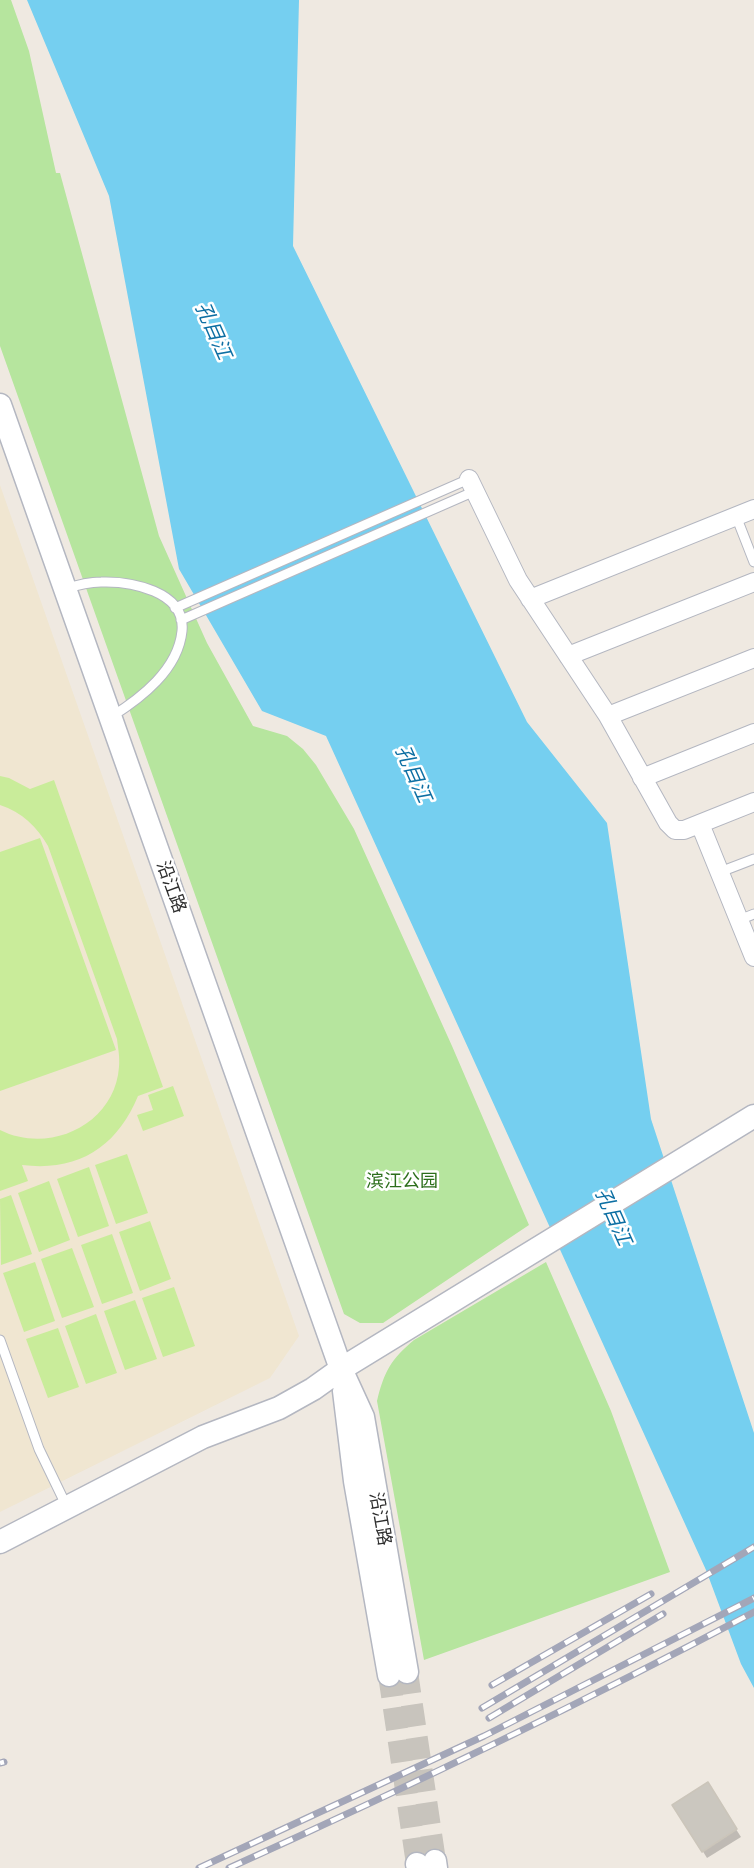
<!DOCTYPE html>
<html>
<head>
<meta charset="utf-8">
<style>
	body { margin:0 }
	canvas { display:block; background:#efe9e1 }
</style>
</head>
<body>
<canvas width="754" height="1868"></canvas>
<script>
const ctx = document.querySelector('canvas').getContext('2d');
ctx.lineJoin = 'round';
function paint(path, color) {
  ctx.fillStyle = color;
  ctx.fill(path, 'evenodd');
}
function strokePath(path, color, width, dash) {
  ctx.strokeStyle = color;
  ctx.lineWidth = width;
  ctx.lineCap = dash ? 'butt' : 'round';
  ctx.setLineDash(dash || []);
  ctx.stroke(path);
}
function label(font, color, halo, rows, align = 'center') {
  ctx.font = font + ' Inter,"Noto Sans SC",sans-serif';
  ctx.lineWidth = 5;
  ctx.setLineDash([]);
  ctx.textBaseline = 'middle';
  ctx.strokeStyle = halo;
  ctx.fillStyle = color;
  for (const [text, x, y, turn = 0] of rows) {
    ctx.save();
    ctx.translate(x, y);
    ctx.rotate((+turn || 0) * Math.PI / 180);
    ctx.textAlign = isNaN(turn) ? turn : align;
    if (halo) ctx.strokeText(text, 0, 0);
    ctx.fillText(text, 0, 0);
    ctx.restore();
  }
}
paint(new Path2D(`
	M0,485l299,851 -29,42 -270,134z`), '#f0e6d1');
paint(new Path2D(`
	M0,0h11l18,51 27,122h4l99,363 48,107 46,83 34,10 16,13 13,16 38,64 98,217 77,179 -146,98h-23l-16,-9 -344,-968z
	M546,1262l65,149 59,161 -246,88 -47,-259c7,-29 14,-42 37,-61z`), '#b6e59e');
paint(new Path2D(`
	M0,776l9,2 21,11 24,-9 109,307 -25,9c-21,51 -60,76 -116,69l6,16 -28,10v-61c50,25 115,-6 119,-63 1,-10 -1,-19 -2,-28l-69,-193c-11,-19 -26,-34 -48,-41z
	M40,838l76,212 -116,41v-239z
	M173,1086l11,30 -41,15 -6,-16 16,-5 -5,-15z
	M127,1154l21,59 -32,11 -21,-59z
	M89,1167l20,59 -31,11 -21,-58z
	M49,1181l21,59 -31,12 -21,-59z
	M11,1195l21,59 -31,11 -1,-66z
	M150,1221l21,58 -31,12 -21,-59z
	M112,1234l21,59 -31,11 -21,-59z
	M72,1248l22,59 -32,11 -21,-59z
	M35,1262l20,59 -31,11 -21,-59z
	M174,1287l21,59 -32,11 -21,-59z
	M135,1300l22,59 -32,11 -21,-59z
	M96,1314l21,59 -31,11 -21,-58z
	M58,1328l21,59 -31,11 -22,-59z`), '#c9ec9a');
paint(new Path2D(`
	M27,0h272l-6,246 234,476 80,101 44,296 103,314v255l-13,-24 -35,-94 -380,-834 -64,-25 -83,-142 -70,-373z`), '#75cff0');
paint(new Path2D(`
	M707,1784l34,53 -34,21 -33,-53z`), '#0003');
const building = new Path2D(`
	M708,1782l29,47 -35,23 -30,-47z`);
paint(building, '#cbc7bf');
strokePath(building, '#cbc5ba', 1.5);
strokePath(new Path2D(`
	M407,1672l28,189
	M389,1675l28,189`), '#c8c4bd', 22, [22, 11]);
const service = new Path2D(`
	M736,516l18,46
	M65,589c12,-4 23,-7 36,-7 29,-1 85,9 81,49 -4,39 -41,67 -71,86
	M175,608l294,-129
	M181,620l294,-129
	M720,872l34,-13
	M739,920l15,-6
	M0,1340l39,109 28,58`);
const minor = new Path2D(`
	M469,479l49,101 90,136 60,107 7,7h9l70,-28
	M530,599l224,-90
	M568,656l186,-74
	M608,716l146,-58
	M642,778l112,-45
	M700,824l54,133`);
const tertiary = new Path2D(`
	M0,405l341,964 22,48 44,255
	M344,1391l11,90 34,194
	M0,1542l203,-105 76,-29 34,-19 28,-20 413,-253
	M435,1861l1,7
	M417,1864l1,4`);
strokePath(service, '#b4b7c1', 11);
strokePath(minor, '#b4b7c1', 20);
strokePath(tertiary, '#b4b7c1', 25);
strokePath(service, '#fff', 9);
strokePath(minor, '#fff', 18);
strokePath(tertiary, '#fff', 22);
const rail = new Path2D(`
	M492,1685l159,-91
	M482,1708l272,-161
	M489,1718l174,-104
	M0,1763l4,-1
	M199,1868l285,-132 270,-138
	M229,1868c177,-80 353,-165 525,-256`);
strokePath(rail, '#a3a6b8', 7);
strokePath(rail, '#fff', 4.5, [14]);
label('18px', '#2e2e2e', '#fff', [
	["沿江路",171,887,70],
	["沿江路",380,1519,80]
]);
label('18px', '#2c6e1b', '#fff', [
	["滨江公园",402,1182]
]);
label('italic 20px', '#0d6fa3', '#fff', [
	["孔目江",213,331,66],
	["孔目江",413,774,66],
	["孔目江",613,1217,66]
]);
</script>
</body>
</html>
